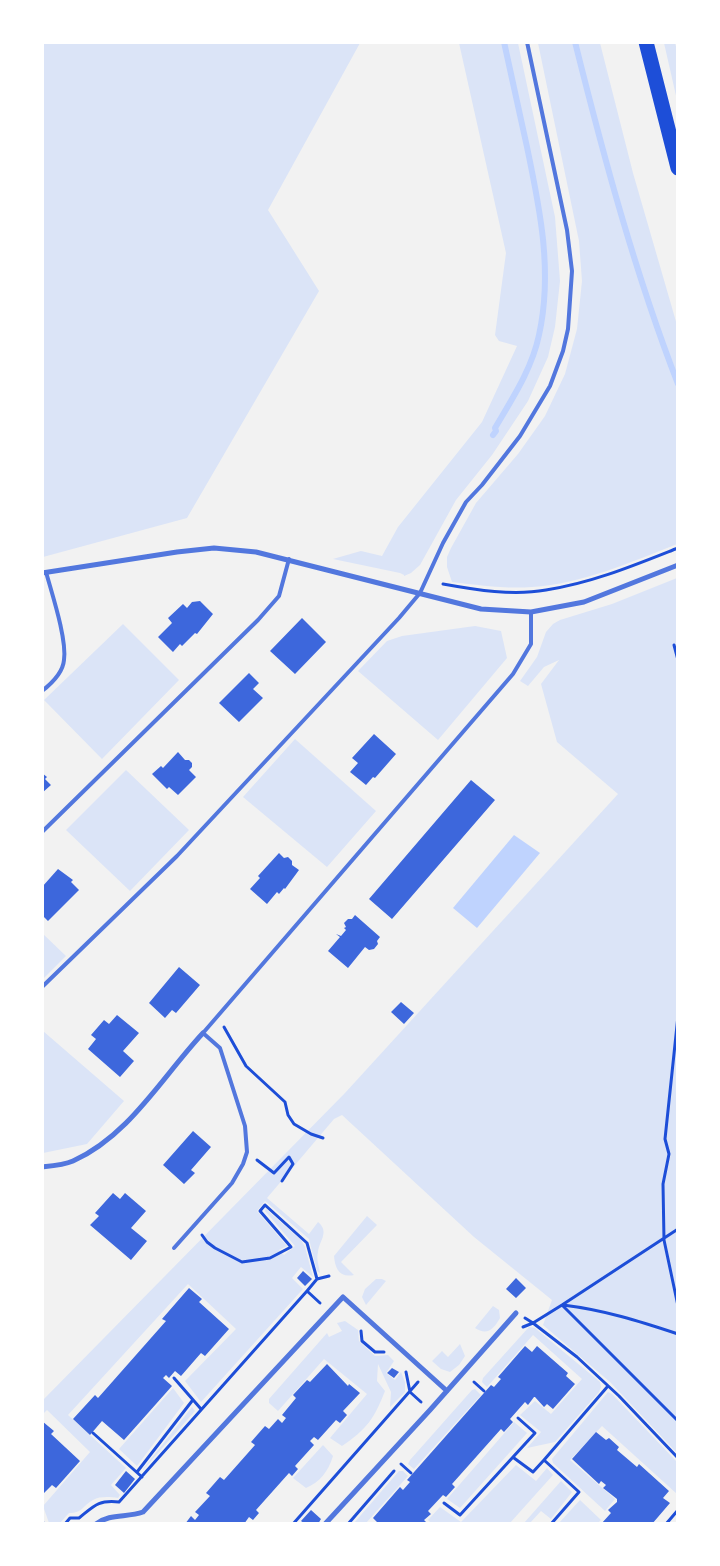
<!DOCTYPE html>
<html>
<head>
<meta charset="utf-8">
<style>
	body { margin:0 }
	#map { position:relative; width:720px; height:1566px; overflow:hidden; background:#f2f2f2; font-family:"Source Sans 3",sans-serif }
	canvas { display:block }
	.frame { position:absolute; inset:0; border:44px solid #fff; pointer-events:none }
</style>
</head>
<body>
<div id="map">
<canvas width="720" height="1566"></canvas>
<div class="frame"></div>
</div>
<script>
const ctx = document.querySelector('canvas').getContext('2d');
ctx.lineJoin = 'round';
function paint(path, color) {
  ctx.fillStyle = color;
  ctx.fill(path, 'evenodd');
}
function strokePath(path, color, width, dash) {
  ctx.strokeStyle = color;
  ctx.lineWidth = width;
  ctx.lineCap = dash ? 'butt' : 'round';
  ctx.setLineDash(dash || []);
  ctx.stroke(path);
}
paint(new Path2D(`
	M43,42l317,1 -92,167 51,81 -132,227 -144,39z
	M459,43h59l37,174 5,64 -5,46 -7,30 -20,44 -36,54 -36,45 -36,65 -9,8 -7,3v-1l-4,-2 -67,-14 28,-8 21,5 16,-29 84,-105 35,-76 -18,-5 -4,-6 11,-82z
	M538,43h62l33,130 44,152v219c-46,18 -95,40 -145,43 -27,2 -54,-2 -80,-5l-5,-15v-10l4,-9 25,-45 42,-49 27,-38 20,-42 12,-45 5,-48 -3,-40z
	M664,43h11l3,10 -1,47z
	M677,578v875l-67,-71 -67,-57 9,-25 -78,-63 -132,-122 -8,4 -67,79 42,36 9,-12c12,10 1,19 0,30 -2,7 1,14 2,21l-3,-2 -8,-32 -44,-38 -8,10 30,35 -8,4 5,5 11,-9 -30,-35 1,-2 35,31 4,7 8,30 -12,-10 -9,11 11,11 -102,113 -16,-21 51,-52 -48,-45 -120,131 58,53 -15,17 9,10 -2,3c-8,-1 -18,-2 -25,2 -11,6 -10,13 -24,13l-9,10h-11l-6,-17 47,-54 -43,-42 -4,4v-14l302,-307 273,-299 -61,-52 -16,-58 18,-24 -15,7 -16,19 -8,-5 17,-24 9,-25 7,-8 7,-4 52,-16z
	M123,624l56,56 -77,79 -58,-59z
	M475,626l26,5 6,27 -69,82 -80,-69 29,-30 15,-5z
	M295,739l81,72 -49,56 -84,-70z
	M126,770l63,60 -59,61 -64,-61z
	M42,933l24,23 -23,23h-1z
	M43,1031l81,70 -37,43 -44,9z
	M367,1216l10,9 -36,37 13,13c-15,3 -19,-7 -20,-19z
	M376,1279h6l4,2 -20,24 -4,-8 3,-8z
	M493,1306l6,4 1,8c-6,11 -13,18 -25,10z
	M345,1321l13,9 1,11 16,15 13,-1 6,6 -8,12 9,7 6,-8 4,10v10l-15,15 1,-15 -13,-28 -1,17 8,10c-11,28 -18,38 -43,55l-12,-8 37,-44 -43,-35 -46,52 -9,-8v-4l58,-66 2,4 13,-6 -5,-8z
	M529,1327l6,1 65,54 1,5 -2,5 -44,50 -28,6 14,-16 -21,-17 15,-14 16,13 31,-35 -49,-44 -46,52 -5,-5 1,-4z
	M460,1344l5,12 -6,9 -9,7 -9,-3 -9,-8 10,-10 6,6z
	M173,1388l11,15 -47,63 -18,-17z
	M475,1389l6,6 -67,74 -6,-5 2,-4 62,-70z
	M608,1392l4,2 65,68v32l-75,-68 -32,34 45,39 -10,12 -52,-48 -1,-4z
	M192,1407l3,4 -52,59v-1z
	M514,1422l13,11 -67,75 -13,-9z
	M323,1445l10,11c-5,16 -13,26 -27,32l-13,-10z
	M516,1465l20,16 11,-13 6,7 -43,48 -78,1 -4,-4 12,-13 21,15z
	M399,1471h4l5,5 -42,47h-12z
	M561,1481l11,11 -21,27 -10,-8 -11,12h-6z
	M580,1500l21,20 -3,3h-39z`), '#dbe4f7');
paint(new Path2D(`
	M514,835l26,18 -63,75 -24,-20z`), '#bfd3fe');
strokePath(new Path2D(`
	M575,42c29,116 60,231 103,342
	M493,435l3,-4 -1,-3c17,-29 37,-59 44,-93 14,-63 1,-126 -12,-188 -8,-35 -15,-70 -23,-105`), '#bfd3fe', 6);
paint(new Path2D(`
	M200,601l13,13 -16,20 -2,-1 -13,13 -2,-2 -7,8 -15,-15 14,-14 -4,-5 15,-14 4,4 5,-6z
	M302,618l24,24 -31,32 -25,-23z
	M249,673l10,10 -6,6 10,9 -24,24 -20,-19z
	M374,734l22,20 -21,24 -2,-1 -7,8 -16,-13 8,-9 -6,-5z
	M178,752l7,8h4l3,3v4l-3,3 7,7 -18,18 -9,-8 -2,2 -15,-15 9,-8 2,2z
	M42,773l5,4 -2,2 6,6 -9,8z
	M471,780l24,20 -103,119 -23,-20z
	M279,853l5,5 4,-1 4,4v4l7,5 -14,19 -1,-1 -5,6 -2,-2 -10,12 -17,-15 10,-11 -2,-2z
	M58,869l15,11 -2,2 8,8 -31,31 -6,-6v-28z
	M355,915l25,22 -3,4 1,3 -4,5 -5,1 -4,-3 -17,21 -20,-17 12,-14 -4,-3 5,2 5,-6 -2,-2 2,-1 -2,-4 4,-4h4z
	M179,967l21,18 -24,28 -4,-3 -7,8 -16,-15z
	M401,1002l13,11 -10,11 -13,-12z
	M117,1015l22,18 -16,18 11,10 -14,16 -32,-28 8,-10 -5,-4 13,-15 5,4z
	M193,1131l18,16 -20,23 4,3 -11,11 -21,-19z
	M113,1193l7,6 5,-6 21,18 -15,17 16,13 -16,19 -41,-35 9,-9 -4,-3z
	M303,1271l9,8 -7,7 -8,-8z
	M516,1278l10,10 -10,10 -10,-9z
	M189,1288l13,11 -3,3 30,27 -24,27 -4,-3 -20,23 -6,-5 -6,7 -3,-3 -3,3 9,8 -48,54 -22,-19 -12,14 -17,-16 22,-24 3,3 68,-77 -4,-2z
	M525,1346l7,6 5,-6 31,27 -2,3 9,8 -22,25 -6,-5 -3,3 -9,-10h-1l-6,8 -3,-3 -15,17 3,3 -9,10 -3,-3 -49,55 3,3 -9,10 -3,-2 -15,16 3,3 -7,6 4,4h-49l-6,-6 27,-31 3,3 7,-8 -3,-2 84,-95 3,2 7,-8 -3,-2z
	M327,1364l21,22 1,-2 11,9 -17,18 4,4 -7,8 -4,-3 -18,20 -4,-3 -4,4 4,4 -19,21 3,3 -6,7 -3,-3 -33,37 3,3 -6,7 -4,-3 -5,7h-59l6,-8 4,4 4,-5 -4,-3 15,-16 -4,-3 14,-16 4,3 31,-35 -4,-3 14,-16 4,3 9,-10 4,4 4,-5 -4,-3 14,-17 -3,-3 14,-15 3,2z
	M392,1368l7,4 -5,6 -7,-5z
	M42,1421l12,10 -3,3 29,27 -24,27 -4,-3 -10,10z
	M596,1432l10,8 3,-2 10,9 -2,3 20,17 2,-3 30,27 -6,7 7,5 -18,21h-51l10,-11 -3,-3 9,-8v-3l-14,-11 3,-3 -5,-4 -2,3 -27,-25z
	M126,1471l9,8 -11,14 -9,-8z
	M311,1510l10,9 -3,5h-13l-4,-3z`), '#3d67dc');
strokePath(new Path2D(`
	M443,584c33,6 70,12 103,6 46,-7 89,-25 132,-42
	M674,645l4,15
	M678,1016l-13,123 4,15 -6,30 1,56 14,66
	M224,1027l22,39 39,36 3,13 6,9 17,10 12,4
	M257,1160l17,13 15,-16 4,7 -11,17
	M202,1235l5,7 8,6 27,14 28,-4 21,-11 -31,-36 5,-6 42,38 10,36 -10,12 13,12
	M317,1279l12,-3
	M562,1305l116,116
	M563,1305c41,5 76,16 115,29
	M525,1318l8,5 44,34 42,39 59,62
	M523,1327l10,-4 29,-18 116,-76
	M361,1331l1,10 13,11h9
	M406,1372l4,20 11,10
	M174,1378l27,31
	M474,1382l10,9
	M93,1433l49,44
	M514,1458l19,14 11,-12
	M401,1464l10,9
	M137,1472l55,-71
	M444,1503l16,12 75,-82 -17,-15
	M42,1521l2,3
	M65,1524l5,-6h9c16,-13 19,-18 40,-16l188,-211
	M293,1524l125,-142
	M348,1524l46,-53
	M551,1524l28,-32 -35,-32 64,-74
	M666,1524l12,-14`), '#1d4ed8', 3);
strokePath(new Path2D(`
	M42,691c9,-7 21,-19 22,-31 3,-21 -12,-66 -18,-88
	M42,832l216,-212 21,-24 10,-37
	M42,987l135,-131 222,-238 21,-25 23,-50 23,-41 16,-17 38,-49 30,-50 13,-35 5,-22 4,-58 -5,-41 -40,-188
	M174,1248l58,-65 11,-19 4,-12 -2,-26 -25,-78 -17,-15 310,-359 18,-30v-32`), '#5277de', 4);
strokePath(new Path2D(`
	M42,573l135,-21 37,-4 42,4 225,57 50,3 53,-10 94,-37
	M42,1167c10,-1 22,-2 31,-6 56,-25 89,-84 130,-128
	M96,1524c14,-11 31,-6 47,-12l200,-215 104,94
	M325,1524l105,-114 86,-97`), '#5277de', 5);
strokePath(new Path2D(`
	M646,42l32,126`), '#1d4ed8', 15);
</script>
</body>
</html>
